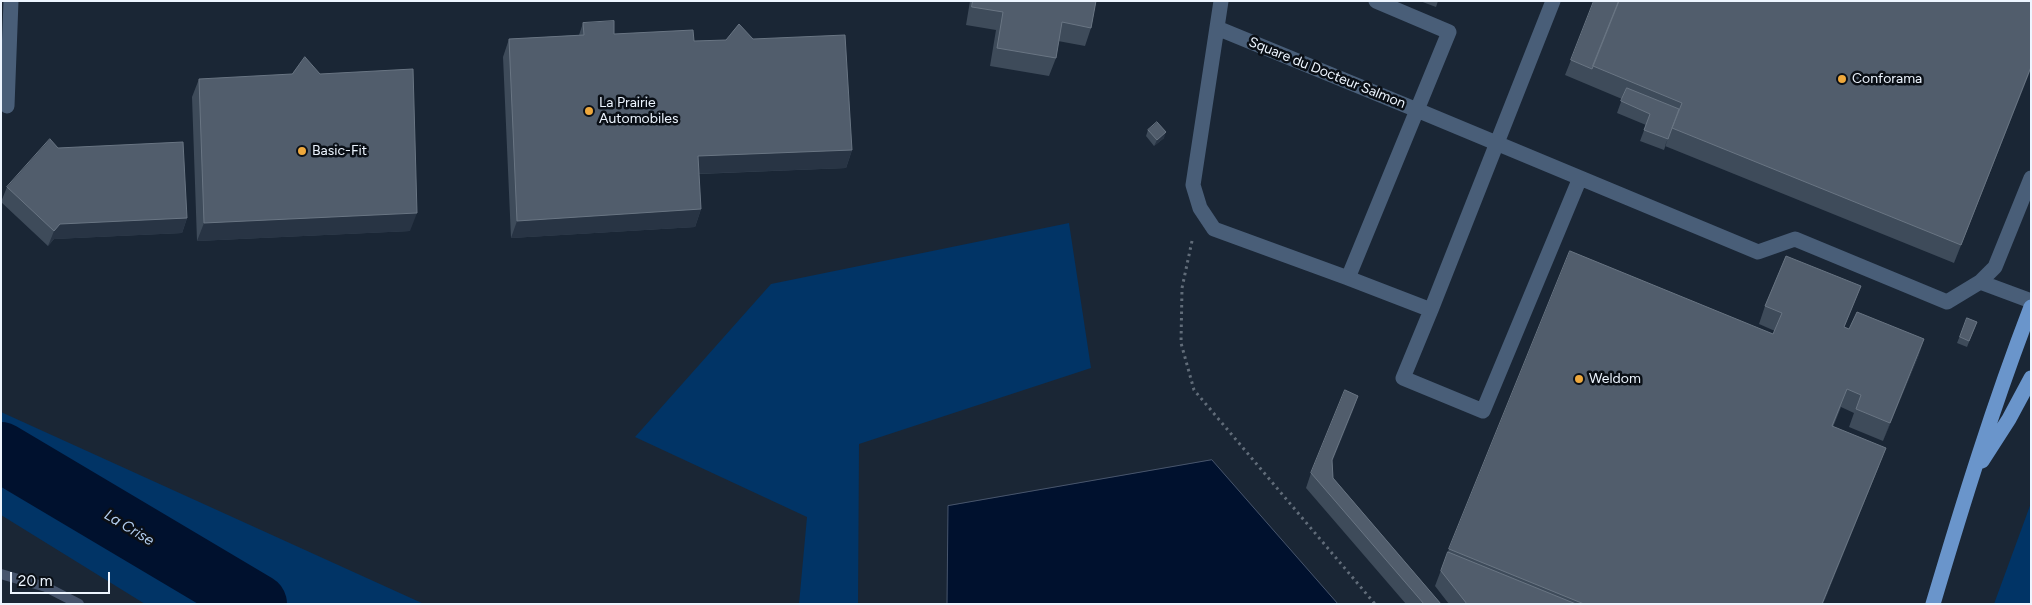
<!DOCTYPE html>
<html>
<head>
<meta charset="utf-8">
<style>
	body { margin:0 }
	#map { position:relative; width:2032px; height:605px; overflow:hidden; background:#1a2635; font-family:Figtree,sans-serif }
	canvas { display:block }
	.frame { position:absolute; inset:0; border:2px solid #edf5ff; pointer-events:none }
	.scale { position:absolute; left:10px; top:572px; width:100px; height:22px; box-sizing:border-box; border:2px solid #edf5ff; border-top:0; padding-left:6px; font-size:15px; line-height:18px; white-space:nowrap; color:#edf5ff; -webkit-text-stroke:4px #0a0f16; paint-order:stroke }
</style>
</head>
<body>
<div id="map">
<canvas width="2032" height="605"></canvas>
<div class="frame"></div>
<div class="scale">20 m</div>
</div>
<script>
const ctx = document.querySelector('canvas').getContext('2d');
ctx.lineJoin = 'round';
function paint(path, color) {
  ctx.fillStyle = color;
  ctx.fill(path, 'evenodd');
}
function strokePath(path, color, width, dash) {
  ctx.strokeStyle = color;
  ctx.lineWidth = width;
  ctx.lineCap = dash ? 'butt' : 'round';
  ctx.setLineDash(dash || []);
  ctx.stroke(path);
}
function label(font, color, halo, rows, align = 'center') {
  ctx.font = font + ' Figtree,sans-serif';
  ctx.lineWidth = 5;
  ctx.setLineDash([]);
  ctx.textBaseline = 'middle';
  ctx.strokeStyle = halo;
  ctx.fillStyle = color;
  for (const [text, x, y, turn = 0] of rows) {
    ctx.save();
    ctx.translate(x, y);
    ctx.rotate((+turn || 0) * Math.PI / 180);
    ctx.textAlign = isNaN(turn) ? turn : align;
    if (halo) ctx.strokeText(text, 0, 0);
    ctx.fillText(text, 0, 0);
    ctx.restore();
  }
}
paint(new Path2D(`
	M1069,223l22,145 -232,76 -1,160h-59l8,-87 -172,-80 136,-153z
	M1,412l423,192h-279l-144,-89z
	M2031,503v101h-37z`), '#013466');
const water = new Path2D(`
	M1212,460l126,144h-391l1,-98z`);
paint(water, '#00112e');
strokePath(water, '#47556d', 1);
strokePath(new Path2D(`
	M1,574l45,13 33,17`), '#47556d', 10);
strokePath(new Path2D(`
	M1,452l256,152`), '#00112e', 60);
strokePath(new Path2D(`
	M1192,241l-10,47 -1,55 13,47 181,214`), '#616c79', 3, [2.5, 4]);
strokePath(new Path2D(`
	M1376,1l73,31 -32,78 341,142 37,-13 152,63 33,-20 15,-15 36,-89
	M1217,28l200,82 -69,168 -134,-49 -14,-21 -7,-23 28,-184
	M7,106l4,-105
	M1348,278l83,32 122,-309
	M1980,282l51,19
	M1431,310l-28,68 80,33 97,-233`), '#495e78', 15);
strokePath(new Path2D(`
	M1982,461l27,-42 22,-41
	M1933,604c30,-101 60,-198 98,-297`), '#6a95cb', 15);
paint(new Path2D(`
	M970,1h126l-5,27 -6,18 -27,-5 -2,17 -7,18 -59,-10 6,-36 -30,-5z
	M1420,1h18l-2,6z
	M2031,1v68l-77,194 -289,-117 3,-8 -4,12 -24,-9 6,-16 -29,-12 5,-14 -57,-24 6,-15z
	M583,23l31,11 80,7 158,109 -6,18 -147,6 2,35 -6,18 -184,11 -8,-181 6,-18 70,-4z
	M199,79l211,152 -213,10 -5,-144z
	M1148,130l16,8 -10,8 -8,-10z
	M58,148l129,70 -5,15 -128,6 -6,7 -47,-44 6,-15z
	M1861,286l-17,41 5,2 75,10 -6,18 -35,84 -34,-14 5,-14 -13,-6 -8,20 46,39 -56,138h-374l-14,-18 14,-37 324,-215 2,-3 -16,-7 6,-18z
	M1967,318l10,4 -10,25 -10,-4z
	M1358,396l-26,65 1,17 108,126h-35l-100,-116 5,-15z`), '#3e4b5a');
paint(new Path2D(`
	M2031,67v2l-77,194 7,-18z
	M1166,132l-2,6 -10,8 3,-6z
	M852,150l-6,18 -155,6 7,-18z
	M701,209l-6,18 -184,11 6,-17z
	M417,213l-7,18 -213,10 7,-18z
	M187,218l-5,15 -128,6 -6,7 6,-15 6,-7z
	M1861,286l-7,18 -17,41 7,-18z
	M1924,339l-6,18 -35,84 7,-18z
	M1358,396l-5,15 -26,64 5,-15z
	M1886,448l-7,18 -56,138h-1z`), '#283444');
const building = new Path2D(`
	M973,1h123l-5,27 -29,-6 -6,36 -59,-10 6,-36 -31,-5z
	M1594,1h25l-27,68 -21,-9z
	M1619,1h412v66l-70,178 -289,-117 10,-25 -89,-37z
	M614,21v13l79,-4 1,11 32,-1 13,-16 14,15 92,-4 7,115 -154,6 3,53 -184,12 -8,-182 75,-4 -1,-12z
	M305,57l15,17 93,-5 4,144 -213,10 -5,-144 93,-5z
	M1627,88l52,21 -11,30 -24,-9 6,-16 -29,-13z
	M1157,122l9,10 -9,8 -9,-10z
	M50,139l8,9 125,-6 4,76 -127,6 -6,7 -47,-44z
	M1570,251l203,83 9,-21 -17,-7 21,-50 75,30 -17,41 5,2 8,-17 67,27 -34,84 -34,-14 5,-14 -14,-6 -15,37 54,22 -64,156h-238l-135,-55z
	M1967,318l10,4 -8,19 -9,-4z
	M1345,390l13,6 -26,64 1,18 108,126h-17l-113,-131z
	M1448,552l128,52h-109l-26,-33z`);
paint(building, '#515d6c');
strokePath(building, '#697583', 1);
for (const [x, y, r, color] of [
	[1842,79,5,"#eea83c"],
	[589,111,5,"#eea83c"],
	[302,151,5,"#eea83c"],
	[1579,379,5,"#eea83c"]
]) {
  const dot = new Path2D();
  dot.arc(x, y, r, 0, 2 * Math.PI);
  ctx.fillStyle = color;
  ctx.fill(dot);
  strokePath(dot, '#0a0f16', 2);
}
label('14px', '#edf5ff', '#0a0f16', [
	["Square du Docteur Salmon",1327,73,22]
]);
label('14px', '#edf5ff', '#0a0f16', [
	["Conforama",1852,79],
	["La Prairie",599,103],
	["Automobiles",599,119],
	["Basic-Fit",312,151],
	["Weldom",1589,379]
], 'left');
label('italic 15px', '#b2cdef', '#0a0f16', [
	["La Crise",129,528,31]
]);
</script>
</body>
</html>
